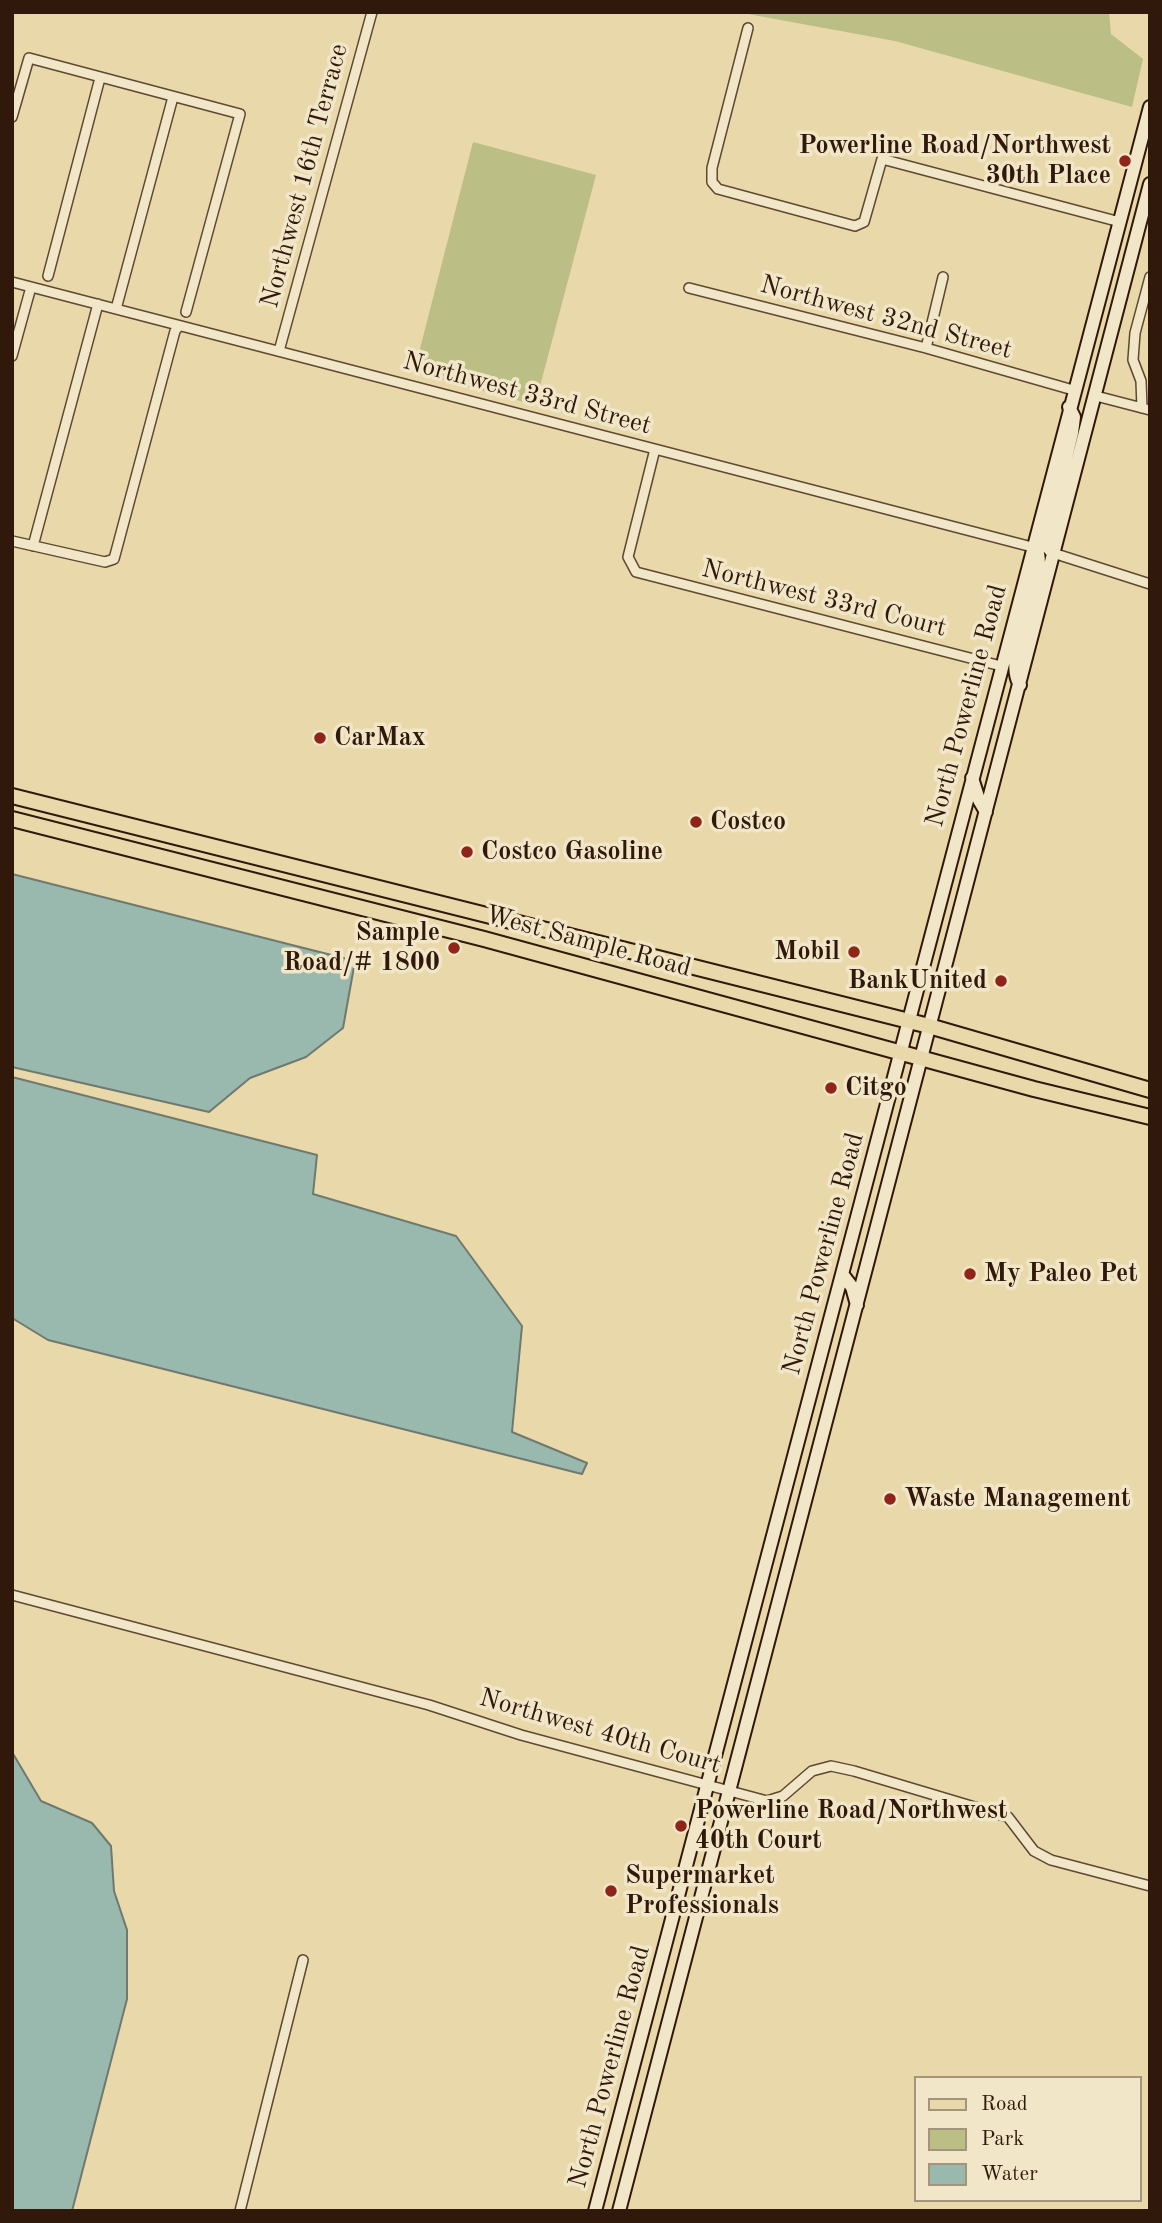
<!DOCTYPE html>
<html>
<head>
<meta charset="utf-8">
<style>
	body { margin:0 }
	#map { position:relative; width:1162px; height:2223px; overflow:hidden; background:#e9d8a9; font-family:"Old Standard TT",serif }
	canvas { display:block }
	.frame { position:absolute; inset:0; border:14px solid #30180a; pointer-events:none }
	.legend { position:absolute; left:914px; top:2076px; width:228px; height:126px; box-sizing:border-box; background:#f1e6c7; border:2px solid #a4947b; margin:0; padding:9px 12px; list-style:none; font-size:21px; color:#30180a }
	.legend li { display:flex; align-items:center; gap:14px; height:35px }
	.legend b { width:35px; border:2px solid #a4947b }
</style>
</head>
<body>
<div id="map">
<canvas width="1162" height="2223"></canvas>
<div class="frame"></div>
<ul class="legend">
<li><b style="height:9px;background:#e9d8a9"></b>Road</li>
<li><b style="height:19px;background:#bbbe85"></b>Park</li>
<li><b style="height:19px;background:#99b9af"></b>Water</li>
</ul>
</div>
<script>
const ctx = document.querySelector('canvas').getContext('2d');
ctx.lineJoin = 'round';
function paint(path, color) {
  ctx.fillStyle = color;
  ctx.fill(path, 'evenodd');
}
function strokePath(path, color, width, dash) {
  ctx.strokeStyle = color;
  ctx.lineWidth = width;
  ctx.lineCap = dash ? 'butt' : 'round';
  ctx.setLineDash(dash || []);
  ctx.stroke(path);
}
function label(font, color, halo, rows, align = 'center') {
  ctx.font = font + ' "Old Standard TT",serif';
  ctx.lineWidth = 7;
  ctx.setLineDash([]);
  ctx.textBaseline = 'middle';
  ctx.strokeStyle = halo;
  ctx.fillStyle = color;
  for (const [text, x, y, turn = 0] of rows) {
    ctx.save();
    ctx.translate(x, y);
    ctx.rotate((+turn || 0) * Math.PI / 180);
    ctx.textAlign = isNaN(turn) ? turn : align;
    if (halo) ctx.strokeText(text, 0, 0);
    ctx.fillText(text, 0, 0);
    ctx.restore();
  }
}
paint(new Path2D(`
	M737,12h372l2,22 32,25 -11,48 -237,-66z
	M473,142l123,33 -61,230 -121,-33z`), '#bbbe85');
const water = new Path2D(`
	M12,874l343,87 -12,67 -37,29 -56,21 -41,34 -197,-45z
	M12,1077l305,78 -4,39 143,42 66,90 -10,106 75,31 -5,11 -534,-134 -36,-22z
	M12,1752l29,49 51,22 19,23 3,45 13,39v69l-55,212h-60z`);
paint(water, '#99b9af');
strokePath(water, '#6f796d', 2);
const minor = new Path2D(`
	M748,28l-36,140v14l6,7 137,37 9,-4 18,-63 238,63
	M12,117l17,-59 211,56 -54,198
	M48,276l52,-198
	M12,282l1020,265
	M689,288l237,60 147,42
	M116,309l57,-212
	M926,348l17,-71
	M279,351l93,-339
	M12,356l19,-69
	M1096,396l54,14
	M1142,408l-1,-27 -8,-21 2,-27 15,-56
	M655,449l-27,108 8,15 365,94
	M12,541l93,21 9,-3 61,-228 4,-5
	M33,546l65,-242
	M1053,553l97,31
	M12,1595l417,110 92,30 246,66 16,-5 29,-25 19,-5 23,5 154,46 26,34 17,9 99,26
	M240,2211l63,-251`);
const secondary = new Path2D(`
	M1053,553l-7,-8v-7l26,-105 2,-16 -5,-10
	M1020,685c-19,-30 26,-95 18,-132l-6,-6
	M972,778l7,22 7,12
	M842,1274l10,13 5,18
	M595,2211c186,-701 368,-1404 555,-2104
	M619,2211l531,-2027`);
const primary = new Path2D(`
	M12,796l917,230 221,64
	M12,819l472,120 550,150 116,28`);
strokePath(minor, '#5e4832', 12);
strokePath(secondary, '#30180a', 16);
strokePath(primary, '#30180a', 18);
strokePath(minor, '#f1e6c7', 9);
strokePath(secondary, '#f1e6c7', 12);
strokePath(primary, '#e9d8a9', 14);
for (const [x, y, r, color] of [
	[1125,161,7,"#8f2418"],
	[320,738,7,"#8f2418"],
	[696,822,7,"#8f2418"],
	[467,852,7,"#8f2418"],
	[454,948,7,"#8f2418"],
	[854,952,7,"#8f2418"],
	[1001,981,7,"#8f2418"],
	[831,1088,7,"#8f2418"],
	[970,1274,7,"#8f2418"],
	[890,1499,7,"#8f2418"],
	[681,1826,7,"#8f2418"],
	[611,1891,7,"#8f2418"]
]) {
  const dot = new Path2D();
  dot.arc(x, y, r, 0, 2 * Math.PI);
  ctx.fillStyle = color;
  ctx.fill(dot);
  strokePath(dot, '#f1e6c7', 2.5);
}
label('bold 26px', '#30180a', '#f1e6c7', [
	["Powerline Road/Northwest",1111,146,"right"],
	["30th Place",1111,176,"right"],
	["CarMax",334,738],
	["Costco",710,822],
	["Costco Gasoline",481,852],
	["Sample",440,933,"right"],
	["Road/# 1800",440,963,"right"],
	["Mobil",840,952,"right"],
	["BankUnited",987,981,"right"],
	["Citgo",845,1088],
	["My Paleo Pet",984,1274],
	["Waste Management",904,1499],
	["Powerline Road/Northwest",695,1811],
	["40th Court",695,1841],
	["Supermarket",625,1876],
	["Professionals",625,1906]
], 'left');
label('26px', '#30180a', '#f1e6c7', [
	["Northwest 16th Terrace",305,176,-75],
	["Northwest 32nd Street",886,318,15],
	["Northwest 33rd Street",527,394,15],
	["Northwest 33rd Court",824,599,14],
	["North Powerline Road",967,706,-75],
	["West Sample Road",588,942,15],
	["North Powerline Road",824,1254,-75],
	["Northwest 40th Court",600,1732,16],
	["North Powerline Road",610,2067,-75]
]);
</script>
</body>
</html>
